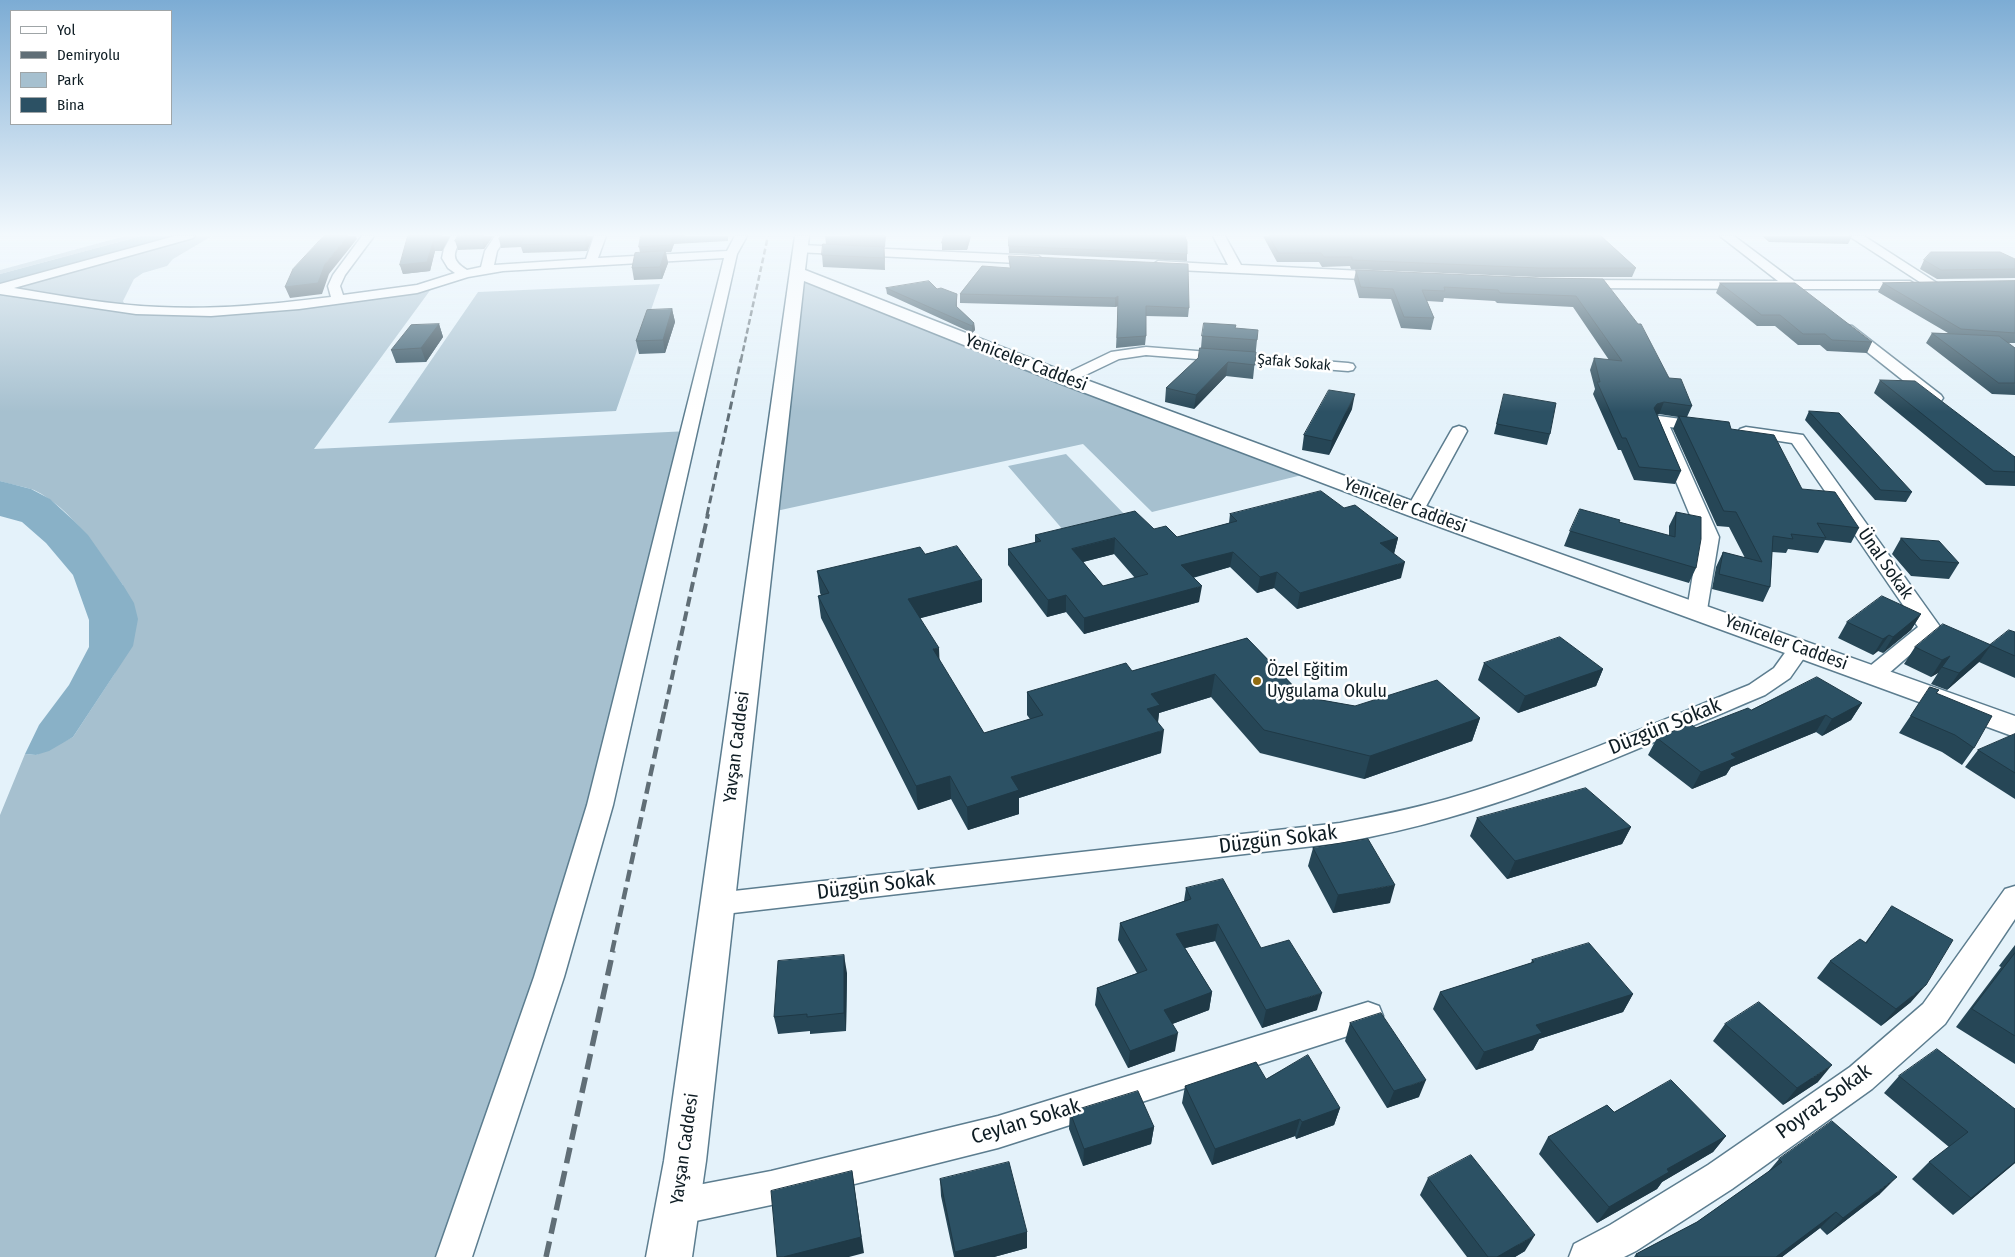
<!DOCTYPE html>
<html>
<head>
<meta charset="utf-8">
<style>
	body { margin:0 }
	#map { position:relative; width:2015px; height:1257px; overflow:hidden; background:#e4f2fa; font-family:"Fira Sans Condensed",sans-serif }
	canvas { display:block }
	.legend { position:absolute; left:10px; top:10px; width:162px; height:115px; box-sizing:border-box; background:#fff; border:1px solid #9fa5a7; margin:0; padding:6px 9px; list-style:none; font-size:15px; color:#0f1d24 }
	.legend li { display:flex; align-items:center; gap:10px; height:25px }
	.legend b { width:25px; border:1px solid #9fa5a7 }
</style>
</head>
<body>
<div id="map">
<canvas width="2015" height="1257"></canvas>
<ul class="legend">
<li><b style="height:6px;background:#fff"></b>Yol</li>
<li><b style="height:6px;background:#606e76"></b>Demiryolu</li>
<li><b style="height:14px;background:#a6c0cf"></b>Park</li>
<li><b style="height:14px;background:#2c5164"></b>Bina</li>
</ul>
</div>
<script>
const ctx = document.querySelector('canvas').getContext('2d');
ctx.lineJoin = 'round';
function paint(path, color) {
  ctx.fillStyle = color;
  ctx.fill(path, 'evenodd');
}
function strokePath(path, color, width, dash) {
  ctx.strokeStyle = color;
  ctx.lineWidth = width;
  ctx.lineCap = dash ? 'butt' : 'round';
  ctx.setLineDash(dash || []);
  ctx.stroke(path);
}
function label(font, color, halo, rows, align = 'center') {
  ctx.font = font + ' "Fira Sans Condensed",sans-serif';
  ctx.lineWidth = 5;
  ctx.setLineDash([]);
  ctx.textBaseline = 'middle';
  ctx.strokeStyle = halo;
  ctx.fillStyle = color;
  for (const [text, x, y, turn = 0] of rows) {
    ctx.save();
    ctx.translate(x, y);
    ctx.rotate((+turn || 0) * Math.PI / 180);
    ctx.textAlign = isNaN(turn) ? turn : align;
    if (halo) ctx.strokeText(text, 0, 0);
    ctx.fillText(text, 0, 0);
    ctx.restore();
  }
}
paint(new Path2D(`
	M125,236h16l-141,38v-4z
	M175,236h37l-39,23 -6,7 -24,7 -9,6 -11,22 4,8 80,3 227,-27 -120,164 375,-18 -89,374 -146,452h-454v-442l25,-61 11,1 37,-18 42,-64 8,-88c-26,-34 -50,-76 -89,-95 -11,-4 -23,-5 -34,-9v-197z
	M799,273l515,199 -162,40 -69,-68 -316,69z
	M660,284l-44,127 -228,12 90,-131z
	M1066,454l60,62 -62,15 -56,-65z`), '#a6c0cf');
paint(new Path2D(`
	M0,481l31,8 19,10 23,21 15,15 35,50 11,18 4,16 -5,27 -60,91 -24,14 -13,4 -11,-1 14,-29 30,-40 20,-38v-27l-16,-45 -27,-32 -24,-21 -22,-6z`), '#89b1c7');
paint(new Path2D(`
	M141,236h34l-175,48v-10z`), '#7aa1b7');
const minor = new Path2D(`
	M175,236h20l-2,2 -179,50c48,8 96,17 145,19 57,3 115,-3 172,-10l-3,-11 5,-11 29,-39h12l-29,39 -5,11 3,9 74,-10 38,-12 -7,-5 -6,-10 2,-9 7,-13h12c-9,16 -14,23 4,34l14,-3 4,-16 10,-15h12l-10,15 -3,14 92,-6 8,-23h12l-8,22 129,-7 8,-15h12l-10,18 -124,551 -49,172 -92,280h-36l98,-280 53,-172 137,-547 -221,13 -35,6 -51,16 -118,16 -88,7 -75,-2 -136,-20v-10z
	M1213,236h12l16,29 142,7 6,4 -6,4 -225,-11 -6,-4 6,-4 70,4z
	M1720,236h14l60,45h116l6,4 -6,4h-111l-5,2 -6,-2 -210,-1 -6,-4 6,-4 200,1z
	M1849,236h15l76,49 -6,4 -5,-1z
	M801,245l237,11 6,4 -6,4 -241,-12 -2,-3 2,-3z
	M1847,325l5,1 89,69 2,3 -2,3h-12l-87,-69 -2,-3z
	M1146,347l202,16 5,1 2,3 -2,3 -5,1 -202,-16 -27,4 -48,23h-10l-3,-3 3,-3 50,-24z
	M1659,416l44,6 6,2 2,3 -2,3 -6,2 -33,-5 49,110 -12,73 -3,4 -7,2 -7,-2 -3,-4 12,-73 -48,-116 2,-3z
	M1459,426l6,2 2,3 -43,79 -3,4 -6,2 -6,-2 -3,-4 45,-79 2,-3z
	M1746,427l57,8 138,193 -60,52 -8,2 -8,-2 -3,-5 3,-5 53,-43 -126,-184 -52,-8 -2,-3 2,-3z
	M1800,641l8,2 3,5 -21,30 -25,17c-105,44 -209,92 -318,123 -35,10 -71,18 -107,25l-624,72 -10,-3 -4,-8 4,-8 10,-3 624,-70c36,-7 72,-14 107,-24 104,-30 203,-74 302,-114l25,-17 18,-25z
	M2015,886v33l-70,105 -73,65 -140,100 -96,62 -12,6h-55l5,-13 36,-19 98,-60 142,-98 73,-63 82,-115z
	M1368,1002l11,4 4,10 -4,10 -381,122 -227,57 -94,20 -12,-6 -6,-12 6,-12 12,-6 94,-18 227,-55z`);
const tertiary = new Path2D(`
	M795,236h14l-4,34 268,105 350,130 592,211v21l-608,-222 -348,-132 -255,-102 -98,880 -14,96h-46l18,-96z`);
strokePath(minor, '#5c7d8f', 3);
strokePath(tertiary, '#5c7d8f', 3);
paint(minor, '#fff');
paint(tertiary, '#fff');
strokePath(new Path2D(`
	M741,360l27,-124`), '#606e76', 2.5, [6, 3]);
strokePath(new Path2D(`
	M707,515l34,-156`), '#606e76', 3, [8, 4]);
strokePath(new Path2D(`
	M665,709l43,-195`), '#606e76', 4, [10, 5]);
strokePath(new Path2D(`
	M612,952l53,-244`), '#606e76', 4.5, [12, 6]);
strokePath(new Path2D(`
	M546,1257l67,-306`), '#606e76', 5.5, [16, 8]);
paint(new Path2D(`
	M408,236h42l-8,15h-7l-5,20 -27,3 -3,-9z
	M493,236l-9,13 -26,1 -3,-9z
	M501,236h92l-6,15 -64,2 -2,-6 -20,1 -2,-9z
	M641,236h87v5l-54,3 -3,8h-5l2,11 -6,16 -28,1 -2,-12 8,-15 -1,-6z
	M825,236h61l-1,11h-1l1,23 -62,-3 -1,-12 4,-11z
	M944,236h27l-4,14h-25v-7z
	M1008,236l179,18v7l-178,-8z
	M1263,236h338l35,32 -4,9h-96l-185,-8 -1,-3 -28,1 -3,-5h-42z
	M1762,236h90l-4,8 -79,-2z
	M2015,259v19l-78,1 -17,-10 4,-9z
	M982,266l207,42 -1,9 -42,-1v20l-1,9 -29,3 2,-42 -3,1 -155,-4v-9z
	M1356,270l183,8 64,1 66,99 23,28 -5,11 44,12 71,60 57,39 -8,15 -26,-3 -7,13 -30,-4 -2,4 -14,-1 -2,35 -7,15 -51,-13 4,-22 7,-15 22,6 -16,-31 -12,-1 -44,-97 5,-12 -19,-3 -2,1 24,56 -6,13 -41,-4 -13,-30h-3l-25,-56 2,-5 -5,-19 4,-12 15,2 -36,-53 -76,-4 -2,-2 -51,-3 -1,4 -16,-1 7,17 -3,12 -30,-2 -10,-29 -32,-1 -5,-18z
	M2015,281v62h-7l7,5v47l-23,-1 -66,-51 6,-10h16l-70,-41 5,-9z
	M1720,283l152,59 -5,11 -40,-2 -7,-6h-22l-23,-19h-18l-41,-33z
	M886,288l51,1 20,5v13l17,16 1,7 -3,3 -85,-39z
	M672,309l3,13 -10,31 -26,1 -3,-13z
	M439,324l4,13 -17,25 -30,1 -5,-13z
	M1235,328l22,12 -4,39 -27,-3 -32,33 -29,-7 1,-14 32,-30 3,-10 1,-12z
	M1880,380l135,77v29l-29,-1 -112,-92z
	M1504,394l46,40 -3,11 -53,-11z
	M1352,409l-23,46 -27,-5 2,-15z
	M1809,411l103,81 -6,10 -31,-2 -70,-80z
	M1344,508l54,30 -4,15 7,25 -104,31 -23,-21 -17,5 -27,-26 -37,11 6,24 -115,32 -18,-22 -19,5 -39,-52v-16l27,-6v-8l119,-6 23,8 52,-14 1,-9zM1114,554l21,24 -32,8 -20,-24z
	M1676,512l20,56 -7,15 -125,-37 6,-15 49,-9 50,14v-10z
	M1901,538l58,25 -10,16 -38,-3 -19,-22z
	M925,554l57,26v22l-62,16 19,42 45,73 46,-14 -3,-4v-23l105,-21 115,-33 57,59 51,9 125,12 -8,23 -108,38 -104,-26 -49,-56 -52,16 -1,10 3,30 -142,45v16l-51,16 -17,-31 -33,11 -97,-192 -3,-22 3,-1 -1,-2 -3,-22z
	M1921,614l-10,16 -28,23 -5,-2 -5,4 -35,-17 9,-16z
	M2015,632v46l-36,-16 -32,28 -16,-6 7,-11 -7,4 -27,-13 11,-17 75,-2z
	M1484,663l119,6 -7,17 -78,27 -40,-33z
	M1930,687l9,3 -2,3 37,55 -12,17 -20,-13 -43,-19z
	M1862,703l-11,17 -29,16 -6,-4 -85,35 -5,8 -34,14 -44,-34 9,-17 39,-10 55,-18z
	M2015,734v65l-50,-32 13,-17z
	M1477,818l154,9 -9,17 -115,35 -37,-43z
	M1313,848l77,55 -57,10 -25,-47z
	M1186,888l75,60 56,62 -55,18 -47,-87 -30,7 27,44 -3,18 -37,14 3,27 -47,17 -33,-63 2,-17 40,-15 -19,-33 2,-17 64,-22z
	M1892,906l19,96 -30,24 -64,-48 13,-17 35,-18z
	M2015,945v119l-59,-37 45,-60 -2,-1z
	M1532,960l101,34 -10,18 -84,27 -6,11 -57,20 -43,-61 7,-17 91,-29z
	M847,973l-1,58 -36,3v-3l-32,3 -4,-17z
	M1350,1023l69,74 -32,11 -42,-67z
	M1725,1024l93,58 -35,23 -70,-64z
	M1899,1076l116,33v54l-62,52 -41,-36 17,-17 20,-15 -65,-54z
	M1266,1079l74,29 -6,17 -38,14 -1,-3 -83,29 -30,-62 3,-17z
	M1070,1112l84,15 -3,17 -68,22 -14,-37z
	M1614,1112l112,24 -13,16 -51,30 -5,7 -60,34 -58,-69 9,-17z
	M1779,1159l101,35 -53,41 -7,-7 -38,29h-148l2,-3 61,-32 71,-50z
	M1428,1178l97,73 -10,6h-48l-47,-62z
	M940,1179l87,53v16l-33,9h-40l-13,-61z`), '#264656');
paint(new Path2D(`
	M348,236h8l1,3 -28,35 -7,20 -32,4 -5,-11 40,-23z
	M442,236h8l-8,15 -3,-9z
	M484,236h9l-9,13 -2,-9z
	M587,236h6l-6,15 -2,-9z
	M969,236h2l-4,14 -1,-7z
	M673,237l1,7 -3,8 -1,-7z
	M433,242l2,9 -5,20 -27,3 -3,-9z
	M884,247l1,12v11l-1,-12z
	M665,251l3,12 -6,16 -2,-12z
	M1118,296v10l-3,1v-9z
	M672,309l3,13 -10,31 -2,-13z
	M974,323l1,7 -3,3v-7z
	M439,324l4,13 -17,25 -5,-14z
	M1228,362l-2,14 -32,33 2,-14z
	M1355,394l-3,15 -23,46 3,-14z
	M1664,402l-5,12 -7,2 2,-8 3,-4z
	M1115,538l-1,16 -43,11 1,-16z
	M1398,538l-4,16 -14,-11z
	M1233,552l-3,15 -50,14 1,-16z
	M1405,562l-4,16 -104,31 3,-16z
	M1277,572l-3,16 -17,5 3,-16z
	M982,580v22l-72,19 -2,-22z
	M1202,586l-3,16 -115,32v-16z
	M1066,595v17l-19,5 1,-17z
	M1921,614l-10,16 -28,23 10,-16z
	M1889,635l-11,16 -5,4 10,-16z
	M1991,645l-12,17 -32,28 12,-17z
	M939,648l1,23 -7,-22z
	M1950,656l-12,17 -7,4 11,-17z
	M1603,669l-7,17 -78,27 7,-17z
	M1215,674l-4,23 -52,16 -2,15 -10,-19 4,-15z
	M1862,703l-11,17 -29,16 10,-17z
	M1826,715l-10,17 -85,35 -5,8 -34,14 9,-17 30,-18z
	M1480,718l-8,23 -108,38 6,-23z
	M1164,730l-3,23 -142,45v16l-51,16 -1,-23 44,-30z
	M950,776l1,23 -33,11 -2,-24z
	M1631,827l-9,17 -115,35 8,-18z
	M1395,885l-5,18 -57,10 5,-18z
	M1218,924l-3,17 -42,10 3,-17z
	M844,955l3,18 -1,58 -2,-18z
	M1926,985l-15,17 -30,24 15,-17z
	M1212,992l-3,18 -47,18 2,-18z
	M1322,993l-5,17 -55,18 4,-18z
	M1633,994l-10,18 -84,27 -6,11 -57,20 8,-18 52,-27z
	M1178,1033l-3,18 -47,17 2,-17z
	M1832,1065l-14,17 -35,23 14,-17z
	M1426,1080l-7,17 -32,11 7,-17z
	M1340,1108l-6,17 -38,14 6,-17z
	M1300,1119l-5,17 -83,29 3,-16z
	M1154,1127l-3,17 -68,22 1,-17z
	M1726,1136l-13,16 -51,30 -5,7 -60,34 12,-16 58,-38z
	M2015,1162v1l-62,52 18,-17z
	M852,1171l12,82 -15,4h-66z
	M1897,1177l-17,17 -53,41 16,-17z
	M1836,1212l-16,16 -38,29h-6z
	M1027,1232v16l-33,9h-39v-5z
	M1535,1235l-10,16 -10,6h-18z`), '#1f3946');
const building = new Path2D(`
	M324,236h24l-23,28 -7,19 -33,4 8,-18z
	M408,236h34l-3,6h-6l-6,20 -27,3z
	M458,236h26l-2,4 -27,1z
	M501,236h86l-2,6 -65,3 4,-7 -25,1z
	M641,236h44l-12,1 -3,8 -31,2z
	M850,236h35v2z
	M944,236h25l-3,7h-24z
	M1009,236h176l2,6v12l-178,-8z
	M1269,236h332l35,32h-97l-187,-8v-3h-28l-3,-4h-42z
	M823,244l61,3v11l-62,-3z
	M665,251l-5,16 -28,1 3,-15z
	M1931,252h69l15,7v10l-74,1 -17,-10z
	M1009,256l179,8 1,44 -43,-2v30l-29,2 1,-42 -3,2 -155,-4 22,-28 28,2z
	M1356,270l183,8 64,1 35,45h3l28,54 12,1 11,27 -28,-4 -7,2 -3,4 27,63 -42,-4 -13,-29h-4l-25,-56h3l-6,-24 28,3 -46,-65 -76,-3 -2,-3 -54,-3 1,4 -23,-1 12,28 -30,-1 -11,-28 -32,-2z
	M929,281l8,8 4,-1 16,6 -1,12 18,17 -2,3 -86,-38z
	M2015,281v52l-54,-4 -78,-46z
	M1720,283h75l77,59 -40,-2 -7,-6h-22l-23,-19h-18z
	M672,309l-9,31 -27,1 11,-31z
	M1204,323l32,2 -1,3 23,2 -1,10 -55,-4z
	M439,324l-18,24 -30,2 20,-25z
	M1932,333l67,3 16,12v35h-16z
	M1200,348l56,4 -1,13 -27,-3 -32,33 -30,-7 32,-30z
	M1880,380l35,1 100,76v15l-21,-1z
	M1329,390l26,4 -23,47 -28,-6z
	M1504,394l52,9 -6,31 -53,-10z
	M1809,411l30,2 73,79 -31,-2z
	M1679,416l50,6 2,7 43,6 28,54 33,3 24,36 -42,-5 9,15 -35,-4 2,5 -20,-3 -3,51 -51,-13 4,-22 39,10 -26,-50 -12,-1z
	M1321,491l23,17 11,-3 43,33 -18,5 25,19 -105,31 -23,-21 -17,5 -27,-25 -52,13 21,21 -118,32 -18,-23 -18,5 -40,-51 33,-8 -6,-6 100,-24 19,18 12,-3 11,11 60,-16 -7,-7zM1115,538l33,36 -45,12 -31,-37z
	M1580,509l40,11 -1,2 56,15 1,-25 25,5v22l-5,29 -126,-37z
	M1901,538l38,3 20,22 -38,-3z
	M957,546l25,34 -74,19 31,49 -6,1 51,84 59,-18 -16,-23 99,-29 6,8 115,-33 57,59 51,9 82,-26 43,38 -110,38 -106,-26 -49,-56 -64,20 9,11 -13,4 17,21 -153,47 8,13 -52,17 -17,-31 -34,10 -98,-190 11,-3 -12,-22 103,-24 5,7z
	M1882,596l39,18 -28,23 -4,-2 -6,4 -36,-17z
	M1943,624l48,21 -32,28 -17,-6 8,-11 -8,4 -27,-13z
	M2009,630l6,2v24l-25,-11z
	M1560,637l43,32 -78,27 -41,-33z
	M1817,677l45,26 -30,16 -6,-4 -95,39 5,4 -35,14 -44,-34 33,-14 6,4 52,-20 3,2z
	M1930,687l9,3 -3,3 56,23 -18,32 -19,-13 -44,-19z
	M2015,734v39l-37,-23z
	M1586,788l45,39 -116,34 -38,-43z
	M1368,839l27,46 -57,10 -25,-47z
	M1223,879l38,69 28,-8 33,53 -56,17 -48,-86 -42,10 36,58 -48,18 14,23 -48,18 -33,-63 50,-18 -27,-47 71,-24 -5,-11z
	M1892,906l61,34 -27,45 -30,24 -66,-48 30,-22 6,4z
	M1589,943l44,51 -97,31 6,8 -58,19 -44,-60 94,-30 -2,-2z
	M2015,953v83l-43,-27z
	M844,955v58l-37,4v-3l-33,3 4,-56z
	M1759,1002l73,63 -35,23 -72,-64z
	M1381,1013l45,67 -32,11 -44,-68z
	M1937,1049l78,60v53l-44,36 -42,-36 39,-30 -69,-56z
	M1308,1055l32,53 -38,14 -2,-3 -85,30 -30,-63 71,-24 10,17z
	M1671,1080l55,56 -59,33 2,3 -60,35 -61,-70 59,-32 7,7z
	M1138,1091l16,36 -70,22 -14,-37z
	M1832,1121l65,56 -54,41 -7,-6 -60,45h-138l-2,-3 61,-32 85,-60 -3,-3z
	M1471,1155l64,80 -38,22h-9l-60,-79z
	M1009,1162l18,70 -72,20 -15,-73z
	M852,1171l9,66 -78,20h-6l-6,-66z`);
paint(building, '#2c5164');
strokePath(building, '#1f3946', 1);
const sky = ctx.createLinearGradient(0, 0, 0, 412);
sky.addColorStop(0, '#7cacd4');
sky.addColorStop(0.57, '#f3f9fd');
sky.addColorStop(1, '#f3f9fd00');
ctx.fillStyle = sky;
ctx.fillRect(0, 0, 2015, 412);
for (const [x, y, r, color] of [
	[1257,681,5,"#916c12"]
]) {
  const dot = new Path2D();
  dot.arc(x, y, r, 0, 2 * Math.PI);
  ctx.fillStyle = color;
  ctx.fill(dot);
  strokePath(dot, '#fff', 2);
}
label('15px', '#0f1d24', '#fff', [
	["Şafak Sokak",1294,363,5]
]);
label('18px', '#0f1d24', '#fff', [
	["Yeniceler Caddesi",1026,363,21],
	["Yeniceler Caddesi",1405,506,20],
	["Ünal Sokak",1885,564,55],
	["Yeniceler Caddesi",1786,643,20],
	["Yavşan Caddesi",737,747,-83],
	["Yavşan Caddesi",685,1149,-82]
]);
label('18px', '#0f1d24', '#fff', [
	["Özel Eğitim",1267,671],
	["Uygulama Okulu",1267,692]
], 'left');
label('21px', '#0f1d24', '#fff', [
	["Düzgün Sokak",1665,727,-22],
	["Düzgün Sokak",1278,840,-7],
	["Düzgün Sokak",876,886,-7],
	["Poyraz Sokak",1824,1102,-36],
	["Ceylan Sokak",1026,1122,-17]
]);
</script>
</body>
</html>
